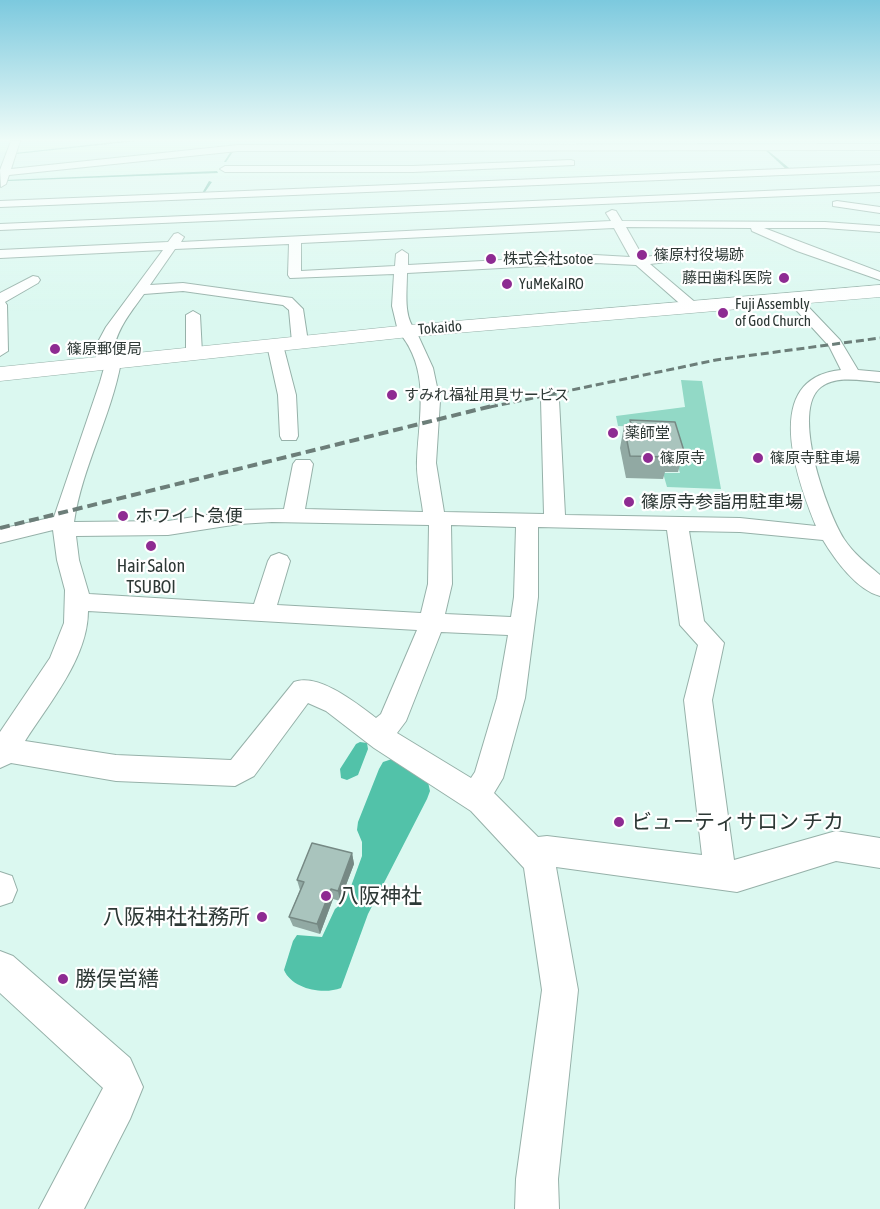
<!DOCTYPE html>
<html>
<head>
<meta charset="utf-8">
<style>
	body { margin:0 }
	canvas { display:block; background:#dbf8f0 }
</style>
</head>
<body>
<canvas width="880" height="1209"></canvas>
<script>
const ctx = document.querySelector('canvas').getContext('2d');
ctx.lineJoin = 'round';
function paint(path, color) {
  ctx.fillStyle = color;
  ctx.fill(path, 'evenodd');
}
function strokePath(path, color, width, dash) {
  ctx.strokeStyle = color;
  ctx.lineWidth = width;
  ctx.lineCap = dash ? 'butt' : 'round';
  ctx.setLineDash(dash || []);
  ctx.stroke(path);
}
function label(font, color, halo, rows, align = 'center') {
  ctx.font = font + ' "Asap Condensed","Noto Sans JP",sans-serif';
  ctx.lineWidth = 4.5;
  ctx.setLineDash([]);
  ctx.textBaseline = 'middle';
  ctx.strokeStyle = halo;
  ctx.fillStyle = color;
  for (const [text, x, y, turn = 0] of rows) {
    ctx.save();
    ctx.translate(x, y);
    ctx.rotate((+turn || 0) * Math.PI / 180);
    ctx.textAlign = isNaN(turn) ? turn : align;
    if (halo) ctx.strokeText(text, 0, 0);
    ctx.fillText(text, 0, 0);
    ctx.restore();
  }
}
paint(new Path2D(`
	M681,380l21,1 19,108 -54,-2 -4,-14h17l-13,-45 -49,-2 -2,-10 69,-9z`), '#92d9c6');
paint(new Path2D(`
	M360,742l7,1 1,6 -10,26 -11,5 -6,-2 -1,-9 16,-25z
	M392,759l36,23 2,9 -3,8 -59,115 -27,74c-18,7 -49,1 -57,-18l9,-29 4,-6 25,2 13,-28 11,-9 16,-44v-14l-5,-12 1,-8 21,-53 4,-7z`), '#52c2a9');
paint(new Path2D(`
	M123,141h14l-121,13 -1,-1z
	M233,148l2,1 -9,13h-2z
	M763,148h2l24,20v2h-2z
	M217,171l1,2 -211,8 -2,-1z
	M209,181l3,1 -9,13h-2z`), '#64b4a1');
const street = new Path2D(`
	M11,141h9l-9,28 227,-24 642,-1v6l-642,1 -229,24 -3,9 -5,3 -1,-17z
	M571,160l3,1v4l-161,7h-188l-5,-3 5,-3h188z
	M880,165v6l-880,36v-6z
	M880,186v6l-880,38v-6z
	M837,201l43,6v6l-47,-7v-4z
	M612,210l4,1 6,10 203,1 55,4v6l-55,-4h-61l116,44v8l-83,-29 -45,-20 -1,-3 -125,-1 17,30 67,-7 2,3 -2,3 -4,1 -56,7 46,39 2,3 -7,4 -5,-1 -50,-44 -41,-2 -188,10c0,19 -4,44 9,58l17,37 7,33 -4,62 8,49 100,2 -3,-114 3,-4h12l3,4 6,115 175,3 76,8c-20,-49 -55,-148 25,-156l-12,-24 -43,-47 2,-3h10l42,44 18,30 22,2v10c-18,-1 -43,-7 -59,5 -31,23 6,125 23,152 9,14 23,25 36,36v21c-23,-6 -45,-36 -57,-56l-83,-8 -51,-1 15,90 20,22 -12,57 22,160 102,-29 44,7v30l-44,-7 -99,31 -181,-25 22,123 -20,189 1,30h-44l1,-30 26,-189 -18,-122 -53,-57 -97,-63 -48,-37 -18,-8 -54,73 -19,10 -119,-5 -105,-18 -11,5v-36l50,-74 14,-35 1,-33 -8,-30 -4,-30 -53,13v-14l54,-12 46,-135 4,-14 -7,-2 -2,-3 4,-23 7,-13 57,-77 -163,8v-8l168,-8 6,-8 4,-1 6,4 -3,5 430,-21 -5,-8zM614,228l16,29 -35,-2 -187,10v-11l-6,-4 -6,4 -1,12 -94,5v-28zM289,244l-1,31 2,3 104,-4 -2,32 6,25c33,38 21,84 19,129 -1,17 4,35 6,52l-118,-3 8,-45 -3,-4h-14l-3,4 -9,45 -45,1 -71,11 -94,1c8,-55 37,-105 47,-160l-2,-3 -7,-2c4,-27 16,-41 32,-63l39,-3 100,14 6,5 3,32 8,5 8,-5 -5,-33 -11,-11 -109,-15 -33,2 25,-36zM272,522l157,3 -1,59 -7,29 -144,-8 13,-44 -3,-5 -8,-3 -8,3 -3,5 -14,43 -165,-10 -10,-34 -3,-24 92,-1 71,-11zM451,525l65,2 -2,70 -3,20 -66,-3 7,-30zM538,527l129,3 13,95 18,20 -14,55 18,155 -155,-19 -9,1 -44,-44 9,-15 22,-80 13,-101zM88,611l329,19 -36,84 -5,4c-20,-15 -57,-45 -82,-36l-63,78 -115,-5 -91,-14c24,-38 63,-83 63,-130zM441,632l67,3 -11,63 -22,74 -4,6 -74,-45 9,-12z
	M33,276l5,1 2,3 -2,3 -33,19 2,3 1,46 -8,5v-63z
	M193,311l7,4 2,38 -8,5 -8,-5v-38z
	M275,340l8,5 13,50 2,41 -2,4h-14l-2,-4 -2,-41 -11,-50z
	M0,872l12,4 5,14 -5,12 -12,4z
	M0,951l13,5 117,102 13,29 -13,32 -46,90h-45l64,-121 -103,-95z`);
const secondary = new Path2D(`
	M880,285v12l-471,40 -409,44v-14l409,-42z`);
strokePath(street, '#96b1a9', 2);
strokePath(secondary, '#96b1a9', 1);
paint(street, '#fff');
paint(secondary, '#fff');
strokePath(new Path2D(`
	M490,407l226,-47 164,-22`), '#6c7e79', 3, [8, 4]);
strokePath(new Path2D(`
	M0,528l496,-123`), '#6c7e79', 4, [10, 5]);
paint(new Path2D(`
	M630,420l54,31 -6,21h-13l-2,7 -37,-1 -6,-30 4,-22 5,1z
	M352,853l2,11 -14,37 -7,-2 -13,35 -27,-8 -4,-9 11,-27 -3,-10z`), '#91a9a3');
paint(new Path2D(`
	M352,853l2,11 -14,37 -2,-10z
	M331,889l2,10 -13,35 -3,-10z`), '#768984');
const building = new Path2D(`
	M630,420l45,2 9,29 -17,-1 2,7 -39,-1 -6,-30 8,1z
	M312,843l40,10 -14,38 -7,-2 -14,35 -28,-7 15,-35 -7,-2z`);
paint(building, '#a9c4bd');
strokePath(building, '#768984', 1.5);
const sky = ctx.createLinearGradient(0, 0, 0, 311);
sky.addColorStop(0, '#7cc9de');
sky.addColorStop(0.45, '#effcf8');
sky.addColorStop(1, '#effcf800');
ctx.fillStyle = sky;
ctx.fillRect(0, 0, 880, 311);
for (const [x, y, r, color] of [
	[642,255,6,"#8e2b92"],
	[491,259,6,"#8e2b92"],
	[784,278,6,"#8e2b92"],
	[507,284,6,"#8e2b92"],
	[723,313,6,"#8e2b92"],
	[55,349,6,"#8e2b92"],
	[392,395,6,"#8e2b92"],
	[613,433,6,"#8e2b92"],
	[648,458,6,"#8e2b92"],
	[758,458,6,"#8e2b92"],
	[629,502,6,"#8e2b92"],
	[123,516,6,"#8e2b92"],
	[151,546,6,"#8e2b92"],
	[619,822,6,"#8e2b92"],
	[326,896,6,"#8e2b92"],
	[262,917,6,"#8e2b92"],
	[63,979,6,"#8e2b92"]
]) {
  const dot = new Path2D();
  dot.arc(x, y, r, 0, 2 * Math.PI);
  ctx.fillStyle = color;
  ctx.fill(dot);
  strokePath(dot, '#fff', 2);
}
label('15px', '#2d3835', '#fff', [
	["篠原村役場跡",654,255],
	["株式会社sotoe",503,259],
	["藤田歯科医院",772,278,"right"],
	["YuMeKaIRO",519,284],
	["Fuji Assembly",735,304],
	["of God Church",735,321],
	["篠原郵便局",67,349],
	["すみれ福祉用具サービス",404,395],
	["薬師堂",625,433],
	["篠原寺",660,458],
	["篠原寺駐車場",770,458]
], 'left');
label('15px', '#2d3835', '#fff', [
	["Tokaido",440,328,-5]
]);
label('18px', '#2d3835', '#fff', [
	["篠原寺参詣用駐車場",641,502],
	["ホワイト急便",135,516],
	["Hair Salon",151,566,"center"],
	["TSUBOI",151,587,"center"]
], 'left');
label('21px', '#2d3835', '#fff', [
	["ビューティサロン チカ",631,822],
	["八阪神社",338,896],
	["八阪神社社務所",250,917,"right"],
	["勝俣営繕",75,979]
], 'left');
</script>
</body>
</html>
